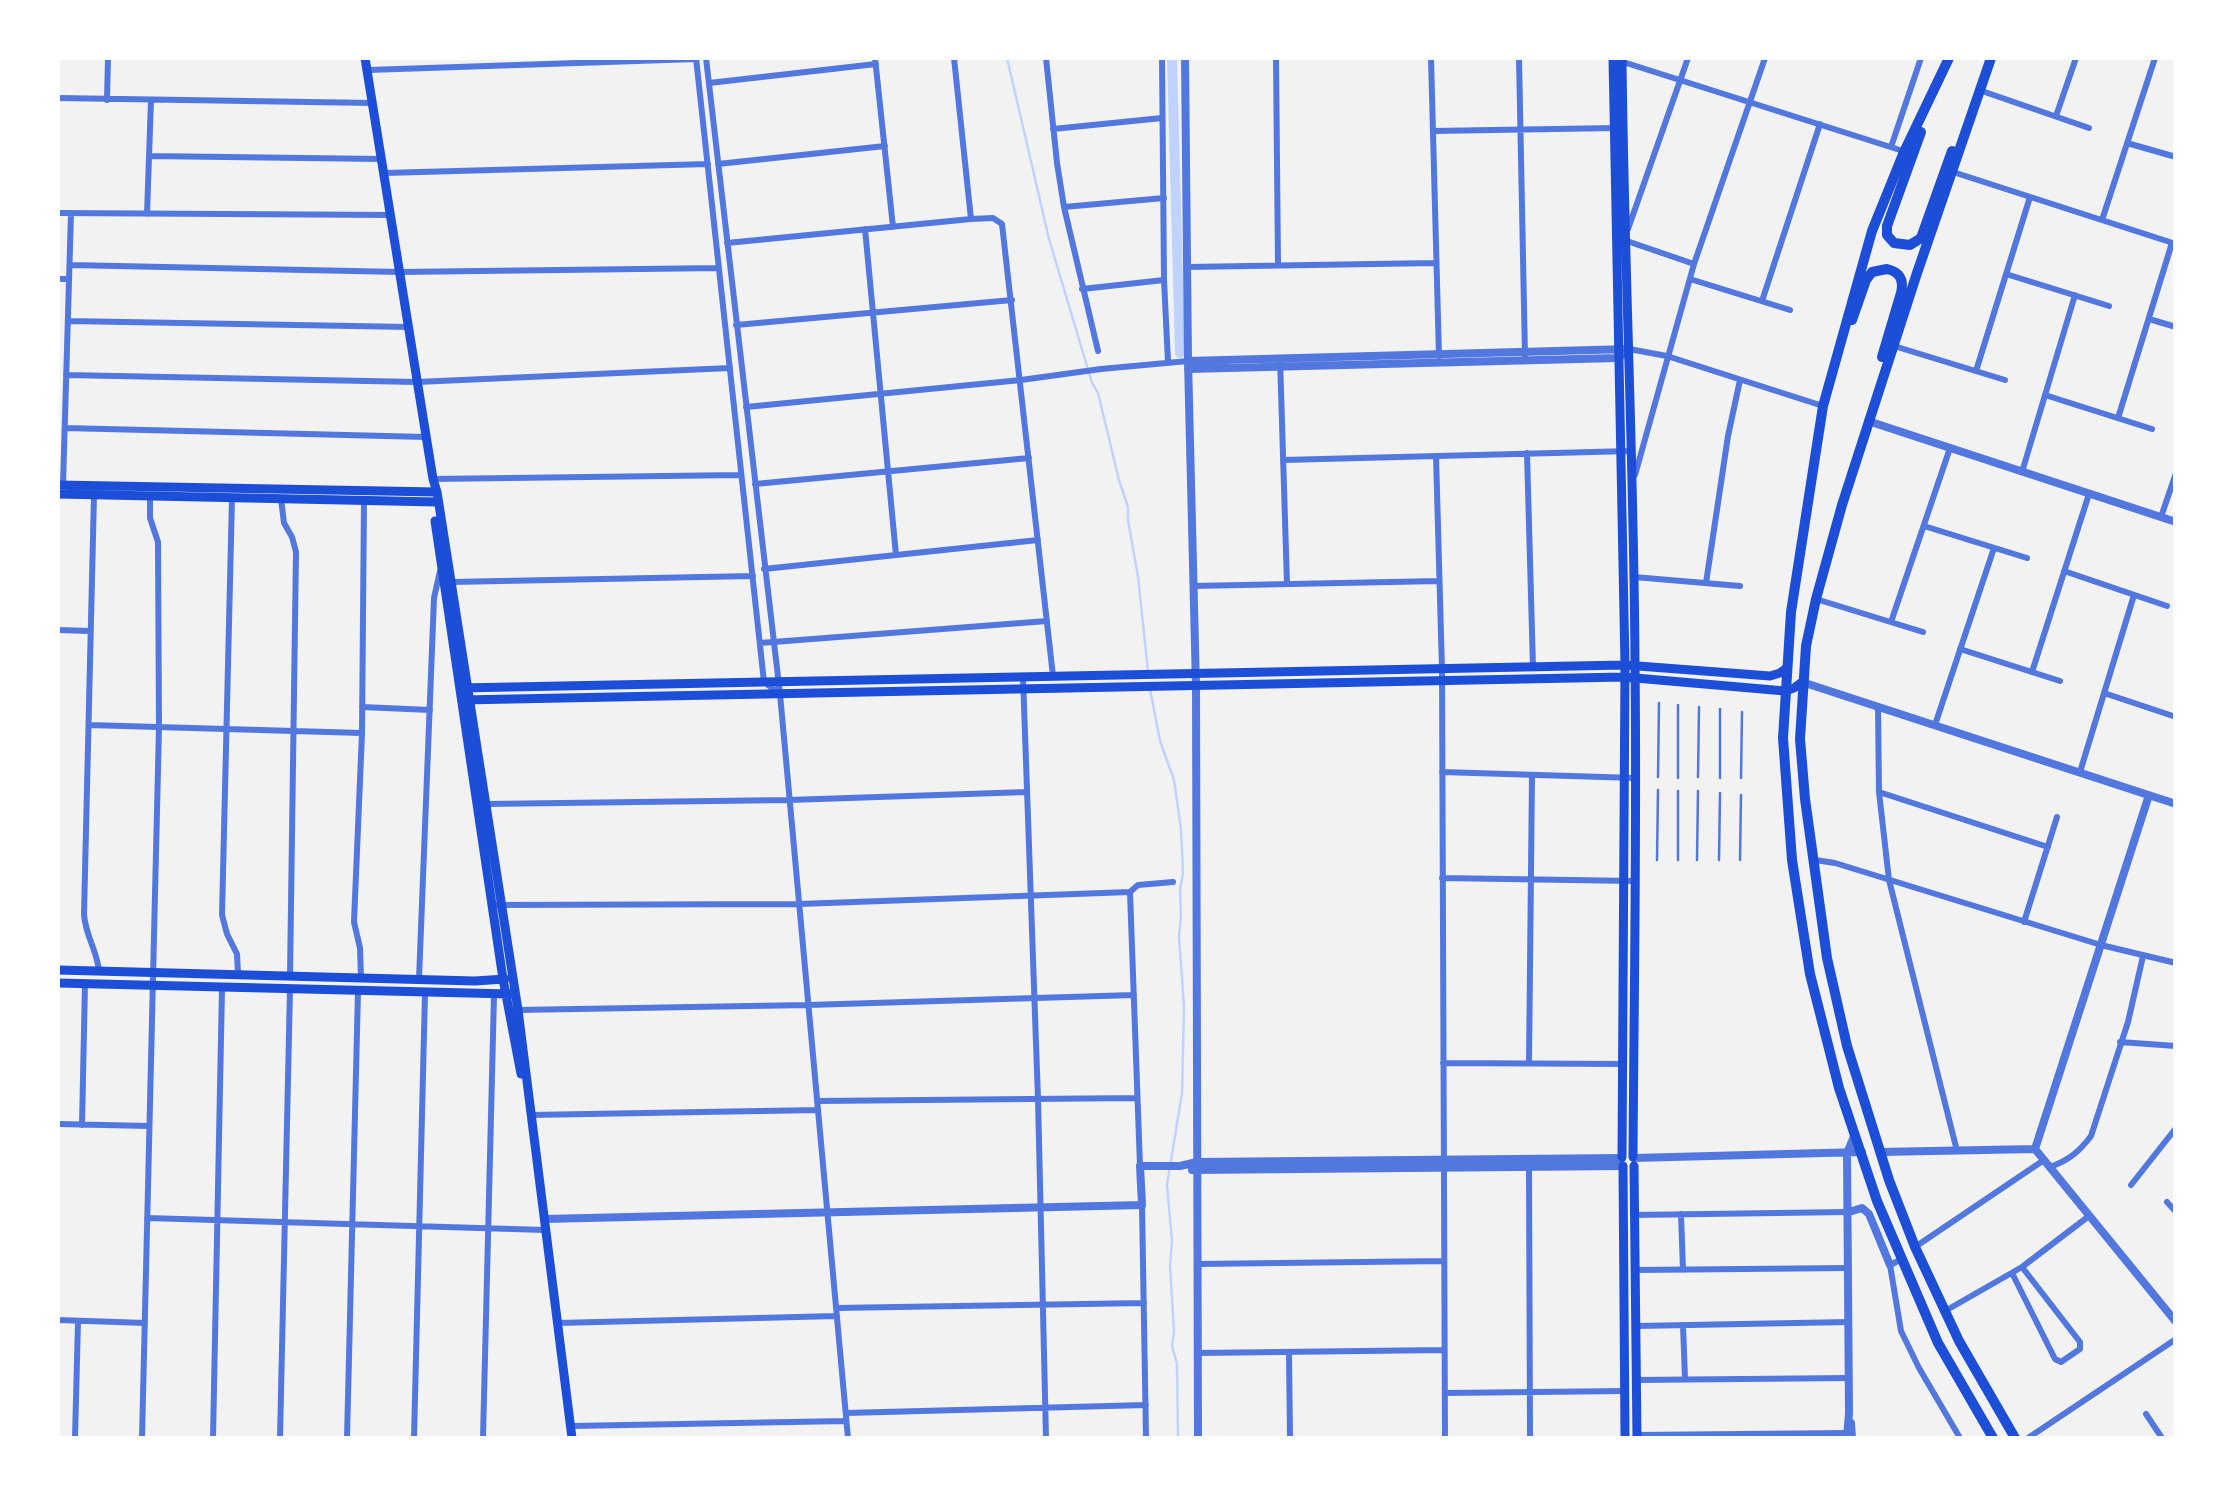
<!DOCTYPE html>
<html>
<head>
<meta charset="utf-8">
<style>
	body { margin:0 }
	#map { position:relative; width:2233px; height:1496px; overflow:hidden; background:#f2f2f2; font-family:"Playfair Display",serif }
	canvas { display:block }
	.frame { position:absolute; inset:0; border:60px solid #fff; pointer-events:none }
</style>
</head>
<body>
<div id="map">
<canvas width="2233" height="1496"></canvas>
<div class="frame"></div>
</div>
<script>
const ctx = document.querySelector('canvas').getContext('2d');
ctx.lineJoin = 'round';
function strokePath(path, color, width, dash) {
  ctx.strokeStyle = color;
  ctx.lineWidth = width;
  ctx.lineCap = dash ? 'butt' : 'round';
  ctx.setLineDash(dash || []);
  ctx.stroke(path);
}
strokePath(new Path2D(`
	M1007,58l42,181 43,144 6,10 21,87 9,27v13l10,57 10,94
	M1150,689l10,52 14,39 7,49 2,44 -3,16 1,26 -2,22 5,70 -2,86 -15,92 5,56 -2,25 4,66 -2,14 5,18 1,74`), '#bfd3fe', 2.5);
strokePath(new Path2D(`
	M1172,58l8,295`), '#bfd3fe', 10);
strokePath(new Path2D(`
	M1678,705v73
	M1658,777l1,-74
	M1698,777l1,-70
	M1720,778v-69
	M1741,778l1,-66
	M1678,791v69
	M1657,860l1,-70
	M1697,860l1,-69
	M1719,860l1,-67
	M1740,860l1,-65`), '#5277de', 2.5);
strokePath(new Path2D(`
	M696,58l68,624 15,11
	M706,58l74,636 68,744
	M875,58l18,169
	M954,58l17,161
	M1046,58l11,105 7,44 34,144
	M1162,58l2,222 4,82
	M1276,58l2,207
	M1431,58l8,298
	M1519,58l6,298
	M1620,61l283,90
	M368,70l328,-11
	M709,83l167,-19
	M1979,90l110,38
	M58,98l314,5
	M107,100l1,-42
	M2056,116l20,-58
	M1053,129l109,-11
	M1433,131l183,-3
	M2127,143l49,14
	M1891,147l30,-89
	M149,156l232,3
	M718,164l167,-18
	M1953,172l223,72
	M384,173l324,-9
	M1064,207l100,-9
	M58,213l333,2
	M147,214l4,-114
	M2102,220l53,-162
	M865,229l31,326
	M1628,229l60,-171
	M1624,240l70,24
	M727,243l244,-24 22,-1 9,6 51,452
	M70,265l330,7 319,-4
	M1187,267l249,-4
	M2006,274l103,32
	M58,279h11
	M1690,279l100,31
	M1082,289l82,-9
	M1762,301l58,-177
	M2149,319l27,8
	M68,321l341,6
	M736,325l276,-25
	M1894,346l111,34
	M1629,349l38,7 156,50
	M1280,358l7,226
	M1976,371l54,-174
	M66,375l351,7 313,-14
	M2045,395l107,34
	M746,407l275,-27 80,-11 87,-8
	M2118,418l54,-175
	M65,428l361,9
	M1527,453l6,214
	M1436,456l6,213 3,769
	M1283,460l348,-9
	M2022,472l53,-177
	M1635,475l59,-211 71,-206
	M433,479l308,-4
	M755,484l274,-26
	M63,485l8,-272
	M94,495l-10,419c1,21 13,36 15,57
	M232,498l-10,417 5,19 10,20 1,20
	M281,499l3,24 8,14 4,15 -6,424
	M2161,517l15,-44
	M1924,526l103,32
	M764,569l274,-29
	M2064,571l103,35
	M1634,577l106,9
	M451,582l302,-6
	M1706,583l22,-147 12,-56
	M1193,586l246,-5
	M1816,599l107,33
	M1891,622l59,-174
	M58,630l32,1
	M760,643l287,-22
	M1960,649l100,32
	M2032,672l57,-178
	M1023,677l15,422 8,339
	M2104,693l72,24
	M1878,706l1,86 10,88 68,271
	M362,707l68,3
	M89,725l273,8
	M1935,725l59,-177
	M1442,772l193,6
	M2080,772l54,-177
	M1879,792l169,55
	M486,804l303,-4 238,-8
	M1815,860l20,3 266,82 75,18
	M1442,878l192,3
	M1130,892l10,274
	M492,905l307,-1 331,-12 8,-7 35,-3
	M2024,922l33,-105
	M361,978l-1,-30 -6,-26 8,-189 2,-233
	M419,979l15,-381 6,-27
	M518,1010l290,-5 326,-10
	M2120,1042l56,4
	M1443,1063l180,1
	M1529,1063l3,-288
	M817,1101l320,-3
	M530,1115l288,-5
	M58,1124l91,2
	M82,1125l3,-141
	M1529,1165l1,273
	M2050,1167c19,-7 29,-15 41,-31l37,-114 15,-66
	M2131,1185l45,-57
	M2167,1202l9,10
	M1142,1205l4,233
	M1681,1214l2,56
	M1634,1215l214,-3
	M147,1218l398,12
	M1915,1247l129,-87
	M1902,1259l-12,6 11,66 18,37 41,70
	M1197,1264l247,-3
	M1635,1270l214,-2
	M2012,1273l43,86 6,3 19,-13v-7l-58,-75
	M836,1308l308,-5
	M1945,1311l77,-44 67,-51
	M58,1320l87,3
	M558,1323l279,-7
	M1683,1325l2,54
	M1636,1326l213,-4
	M1289,1352l1,86
	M1198,1353l246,-3
	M1636,1380l213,-2
	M1445,1393l180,-2
	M846,1413l300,-8
	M2146,1414l16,24
	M571,1426l275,-5
	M1637,1435l210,-2
	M75,1438l3,-117
	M142,1438l17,-711 -1,-185 -8,-24v-21
	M213,1438l9,-450
	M280,1438l10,-449
	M347,1438l11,-447
	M414,1438l11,-445
	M483,1438l11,-443
	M2028,1438l148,-99`), '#5277de', 6);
strokePath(new Path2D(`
	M1185,58l3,303 8,326 2,751
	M1188,361l441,-12
	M1188,369l430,-11 4,-3
	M1868,421l308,101
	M1802,682l374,122
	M2035,1149l114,-354
	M2035,1149l141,173
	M1880,1152l155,-3
	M1634,1158l228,-6
	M1192,1170l430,-4
	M1849,1212l13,-4 7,6 21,51
	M544,1219l598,-14 -2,-39h40l17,-4 425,-4
	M1851,1423l1,15
	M1847,1438l2,-25 -2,-260 8,-19`), '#5277de', 8);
strokePath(new Path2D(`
	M365,58l68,421 4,13 81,518 54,428
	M1613,58l12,607 -3,492
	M1622,58c2,202 12,404 13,606 2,165 -1,329 -2,493
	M58,485l379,7
	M58,494l380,8
	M435,521l68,458 18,95
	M460,688l1165,-23 145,11 10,-3 7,-5
	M462,700l1162,-23 161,14 9,-3 8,-6
	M58,970l417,11 30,-2
	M58,983l452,11
	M1623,1166l2,272
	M1634,1166l3,272`), '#1d4ed8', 9);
strokePath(new Path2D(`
	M1949,58l-45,94 -32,79 -49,175 -32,206 -8,126 9,122 18,114 29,114 38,113 61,142 55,95
	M1991,58l-74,215 -75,232 -26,94 -10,47 -6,93 5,60 22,159 20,88 42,134 26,67 44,94 56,97
	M1921,132l-34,94v9l7,8 16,2 11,-7 31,-87
	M1852,320l14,-40 6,-8 15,-3c13,3 17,11 14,24l-19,64`), '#1d4ed8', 10);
</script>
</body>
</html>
